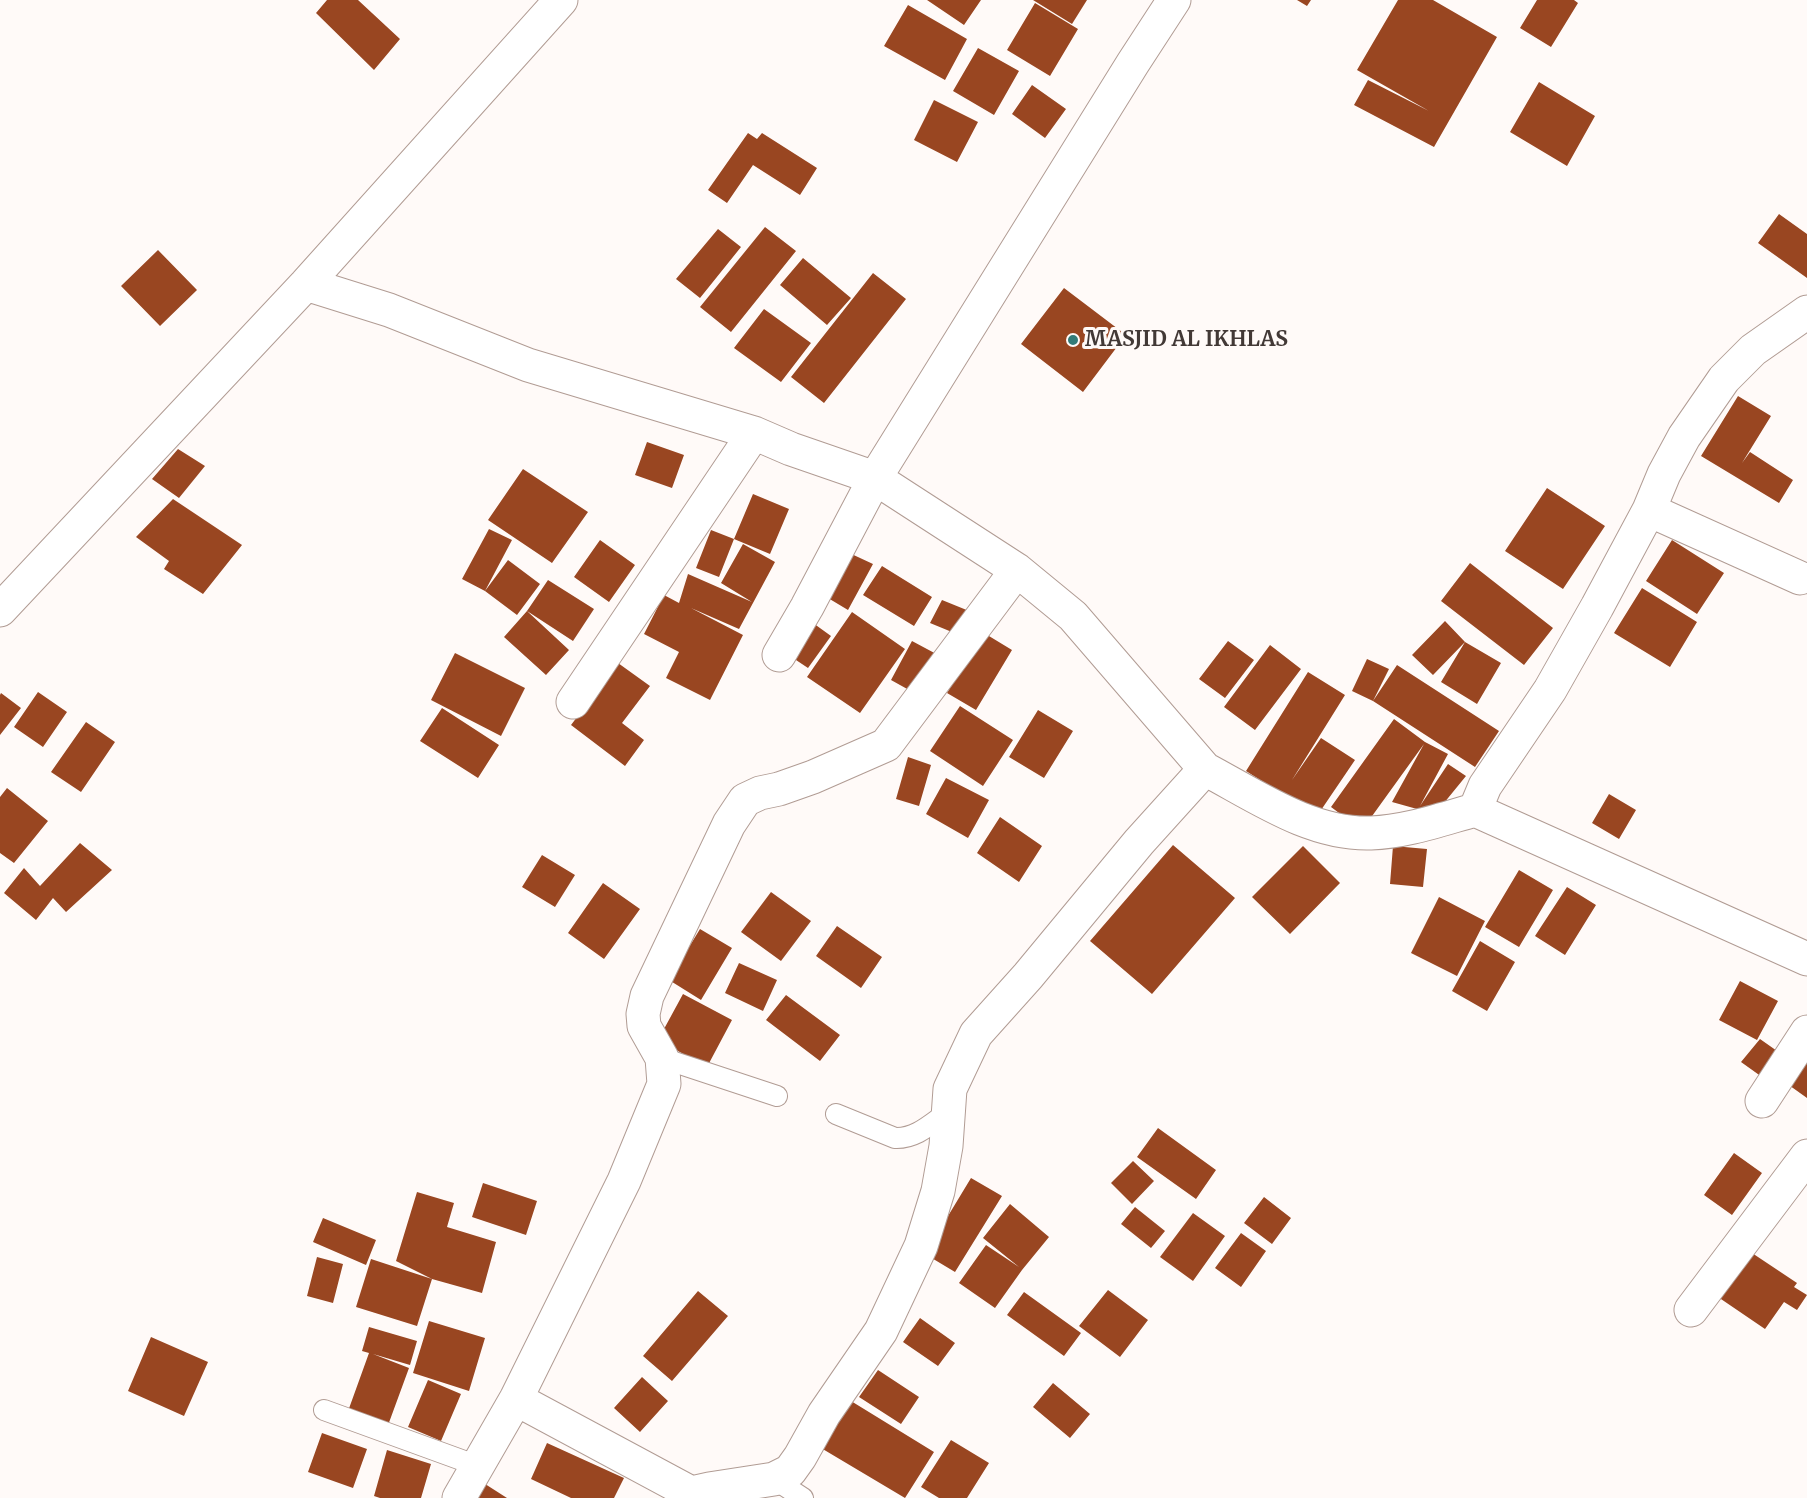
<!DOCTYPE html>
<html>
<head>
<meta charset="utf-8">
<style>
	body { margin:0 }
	canvas { display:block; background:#fffaf8 }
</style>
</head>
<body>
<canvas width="1807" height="1498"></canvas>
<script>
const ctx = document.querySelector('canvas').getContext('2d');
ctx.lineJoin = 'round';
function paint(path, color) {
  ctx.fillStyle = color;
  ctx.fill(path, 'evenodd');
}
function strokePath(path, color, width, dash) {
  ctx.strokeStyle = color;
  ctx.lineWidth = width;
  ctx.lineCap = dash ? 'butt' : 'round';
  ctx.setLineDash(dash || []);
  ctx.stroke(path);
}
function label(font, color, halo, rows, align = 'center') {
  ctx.font = font + ' Merriweather,serif';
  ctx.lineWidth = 6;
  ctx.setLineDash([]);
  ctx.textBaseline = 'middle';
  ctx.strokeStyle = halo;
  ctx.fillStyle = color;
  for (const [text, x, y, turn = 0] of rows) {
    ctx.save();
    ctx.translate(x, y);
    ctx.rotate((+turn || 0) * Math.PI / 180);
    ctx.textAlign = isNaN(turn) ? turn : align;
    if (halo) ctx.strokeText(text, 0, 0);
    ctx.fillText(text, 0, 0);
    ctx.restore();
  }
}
paint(new Path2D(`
	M327,0h31l42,39 -26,31 -58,-57z
	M927,0h54l-17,25z
	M1033,0h54l-15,24z
	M1297,0h14l-4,6z
	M1398,0h35l64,37 -63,110 -80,-42 14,-25 61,31 -72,-41z
	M1537,0h37l4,3 -27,44 -31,-19z
	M1035,3l43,26 -28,47 -43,-26z
	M908,5l59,34 -22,41 -61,-34z
	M978,48l41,23 -25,44 -41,-24z
	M1539,82l56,34 -28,50 -57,-34z
	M1032,85l34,24 -21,29 -33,-24z
	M934,100l44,22 -21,40 -43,-22z
	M748,133l9,6 5,-6 55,35 -17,27 -47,-30 -26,38 -19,-13z
	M1779,214l28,20v44l-49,-35z
	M765,227l31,24 -65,81 -31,-25z
	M718,229l23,18 -41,51 -24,-19z
	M158,250l39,40 -37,36 -39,-40z
	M803,258l48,40 -24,27 -47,-40z
	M873,273l33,26 -82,104 -33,-26z
	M1064,288l62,47 -43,57 -62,-48z
	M764,309l47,34 -30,39 -47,-34z
	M1738,396l33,20 -29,47 8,-11 43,28 -14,23 -78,-47z
	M647,442l37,13 -12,33 -37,-13z
	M178,449l27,17 -26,32 -27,-19z
	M523,469l65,43 -36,51 -64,-43z
	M1547,488l58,38 -42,63 -58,-38z
	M753,494l36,15 -19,45 -36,-15z
	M173,499l69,46 -39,49 -39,-25 5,-8 -33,-24z
	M489,529l23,11 -27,51 -23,-12z
	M711,530l23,9 -15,38 -23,-9z
	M600,540l35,25 -26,37 -35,-25z
	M1672,540l52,33 -27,41 -51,-33z
	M743,544l32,18 -36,67 -48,-21 52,27 -33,65 -44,-22 13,-26 -35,-18 20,-39 15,8 9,-29 64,28 -31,-19z
	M845,551l28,13 -25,46 -25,-15z
	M508,560l32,24 -23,31 -32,-24z
	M1470,563l83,65 -29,37 -83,-64z
	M882,566l50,31 -18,29 -51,-31z
	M548,580l46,29 -21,32 -46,-30z
	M1642,588l55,34 -27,45 -56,-34z
	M942,600l32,13 -10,24 -34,-14z
	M527,611l42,39 -23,25 -42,-38z
	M852,612l53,37 -45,64 -53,-36z
	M1445,621l20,21 36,21 -24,41 -36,-22 24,-40 -32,33 -21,-20z
	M813,623l18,13 -23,32 -18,-12z
	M984,633l28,17 -36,60 -29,-17z
	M912,641l28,15 -22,39 -27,-15z
	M1228,641l26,19 -29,38 -26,-19z
	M1270,645l31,24 -46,61 -31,-23z
	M455,653l70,35 -24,48 -70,-36z
	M1367,659l22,10 -16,32 24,-36 102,66 -24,36 -102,-66 -21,-10z
	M618,663l32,23 -28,37 22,17 -19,26 -54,-41z
	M1308,672l37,23 -53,85 29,-42 34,22 -38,56 -71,-45z
	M38,692l29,20 -24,35 -29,-20z
	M1,693l20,15 -21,27v-40z
	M960,706l53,34 -30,46 -53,-35z
	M442,708l57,37 -21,33 -58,-37z
	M1038,710l35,21 -29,47 -35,-21z
	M1394,719l31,23 23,12 -28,52 28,-42 18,12 -31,38 -43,-12 32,-58 -62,86 -31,-23z
	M86,722l29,20 -34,50 -30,-20z
	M908,757l23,8 -12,41 -23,-7z
	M946,778l43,22 -21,38 -42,-24z
	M7,788l41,33 -34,42 -14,-10v-56z
	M1609,794l27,16 -17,29 -27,-16z
	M1000,817l42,29 -23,36 -42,-29z
	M80,843l32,27 -46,42 -13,-14 -17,22 -32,-27 20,-25 16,18z
	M1173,845l62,53 -83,96 -62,-53z
	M1303,846l37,37 -50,51 -38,-37z
	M1393,846l34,3 -4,38 -33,-3z
	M542,855l33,20 -20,32 -33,-20z
	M1519,870l34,20 -34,57 -34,-20z
	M603,883l37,26 -36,50 -36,-26z
	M1567,887l29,18 -31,50 -30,-19z
	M771,892l40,29 -30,40 -40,-29z
	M1439,897l46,24 -28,55 -46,-23z
	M837,926l45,31 -21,31 -45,-32z
	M700,929l32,19 -31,52 -32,-20z
	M1480,941l35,21 -28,49 -35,-20z
	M739,963l38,17 -14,31 -38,-18z
	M1740,981l38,20 -21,39 -38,-20z
	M683,994l49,26 -25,47 -49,-27z
	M786,995l54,40 -20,26 -54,-41z
	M1760,1039l27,19 -18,24 -28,-20z
	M1807,1062v36l-21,-15z
	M1158,1128l58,42 -20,29 -59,-42z
	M1734,1153l28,20 -30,42 -28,-20z
	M1133,1161l21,20 -22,23 -21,-21z
	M971,1178l31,18 -47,76 -30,-18z
	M483,1183l54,18 -11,34 -54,-18z
	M417,1192l37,11 -7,24 49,15 -14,51 -50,-14 -36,-18z
	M1264,1197l27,21 -19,26 -28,-21z
	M1010,1204l39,33 -27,33 -27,38 -36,-25 27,-38 33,22 -36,-29z
	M1135,1207l30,24 -14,17 -30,-24z
	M1193,1213l32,23 -32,45 -33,-24z
	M323,1218l53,22 -10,25 -53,-23z
	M1241,1233l25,18 -25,36 -26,-19z
	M1749,1251l48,32 -3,4 13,8 -10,15 -13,-8 -19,27 -47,-32z
	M317,1257l26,7 -10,39 -26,-7z
	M371,1259l61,20 -15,47 -61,-19z
	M1108,1290l40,30 -28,37 -41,-31z
	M698,1291l30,25 -56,65 -29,-25z
	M1024,1292l57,41 -17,23 -57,-41z
	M920,1318l35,25 -17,23 -35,-24z
	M429,1321l56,17 -16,53 -56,-18z
	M369,1327l48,14 -7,24 -37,-11 36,14 -22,60 -40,-14 22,-61 -7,-2z
	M151,1337l57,25 -24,54 -56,-25z
	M878,1370l41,27 -18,27 -42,-27z
	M642,1377l26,24 -28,31 -26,-24z
	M428,1380l33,14 -20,47 -33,-14z
	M1053,1383l37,31 -20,24 -37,-31z
	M851,1401l83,51 -29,46 -84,-50z
	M322,1433l45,16 -14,39 -45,-16z
	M951,1440l38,23 -22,35h-28l-18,-11z
	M547,1443l77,35 -10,20h-43l-40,-19z
	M387,1450l44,14 -10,34h-41l-6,-2z
	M482,1482l25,16h-35z`), '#994621');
const service = new Path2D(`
	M662,1058l115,38
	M836,1114l59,24c21,1 37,-15 53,-26
	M324,1410l154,56
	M774,1479l29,19`);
const minor = new Path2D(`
	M306,284l83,26 139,55 226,68 37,16 84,29 142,92 56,46 132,153 -66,73 -111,134 -52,58 -26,55 -4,57 -8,45 -17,55 -40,85 -57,83 -24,43 -10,14 -16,8 -65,10 -18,4 -6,5
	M1649,510l151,68
	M0,610l306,-326 255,-284
	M779,655l28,-48 68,-129 258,-415 41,-63
	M573,702l181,-269
	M1205,769c51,27 106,66 166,64 35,-1 71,-14 104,-23l10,-24 65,-96 47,-83 52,-97 15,-36 20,-37 40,-58 29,-29 54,-38
	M1475,810l332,149
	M1762,1101l45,-69
	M1691,1310l116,-154
	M516,1399l175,94
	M459,1498l57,-99 108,-218 40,-97 -2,-26 -18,-32 -1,-12 4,-18 82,-172 16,-24 15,-7 19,-4 34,-12 73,-32 131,-175`);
strokePath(service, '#b19c94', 22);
strokePath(minor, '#b19c94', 35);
strokePath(service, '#fff', 20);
strokePath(minor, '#fff', 33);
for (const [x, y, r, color] of [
	[1073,340,6,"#327b78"]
]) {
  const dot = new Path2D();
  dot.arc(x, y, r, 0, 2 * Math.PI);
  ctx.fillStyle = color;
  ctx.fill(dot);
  strokePath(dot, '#fffaf8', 2);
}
label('bold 21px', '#423936', '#fffaf8', [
	["MASJID AL IKHLAS",1085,340]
], 'left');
</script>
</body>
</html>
